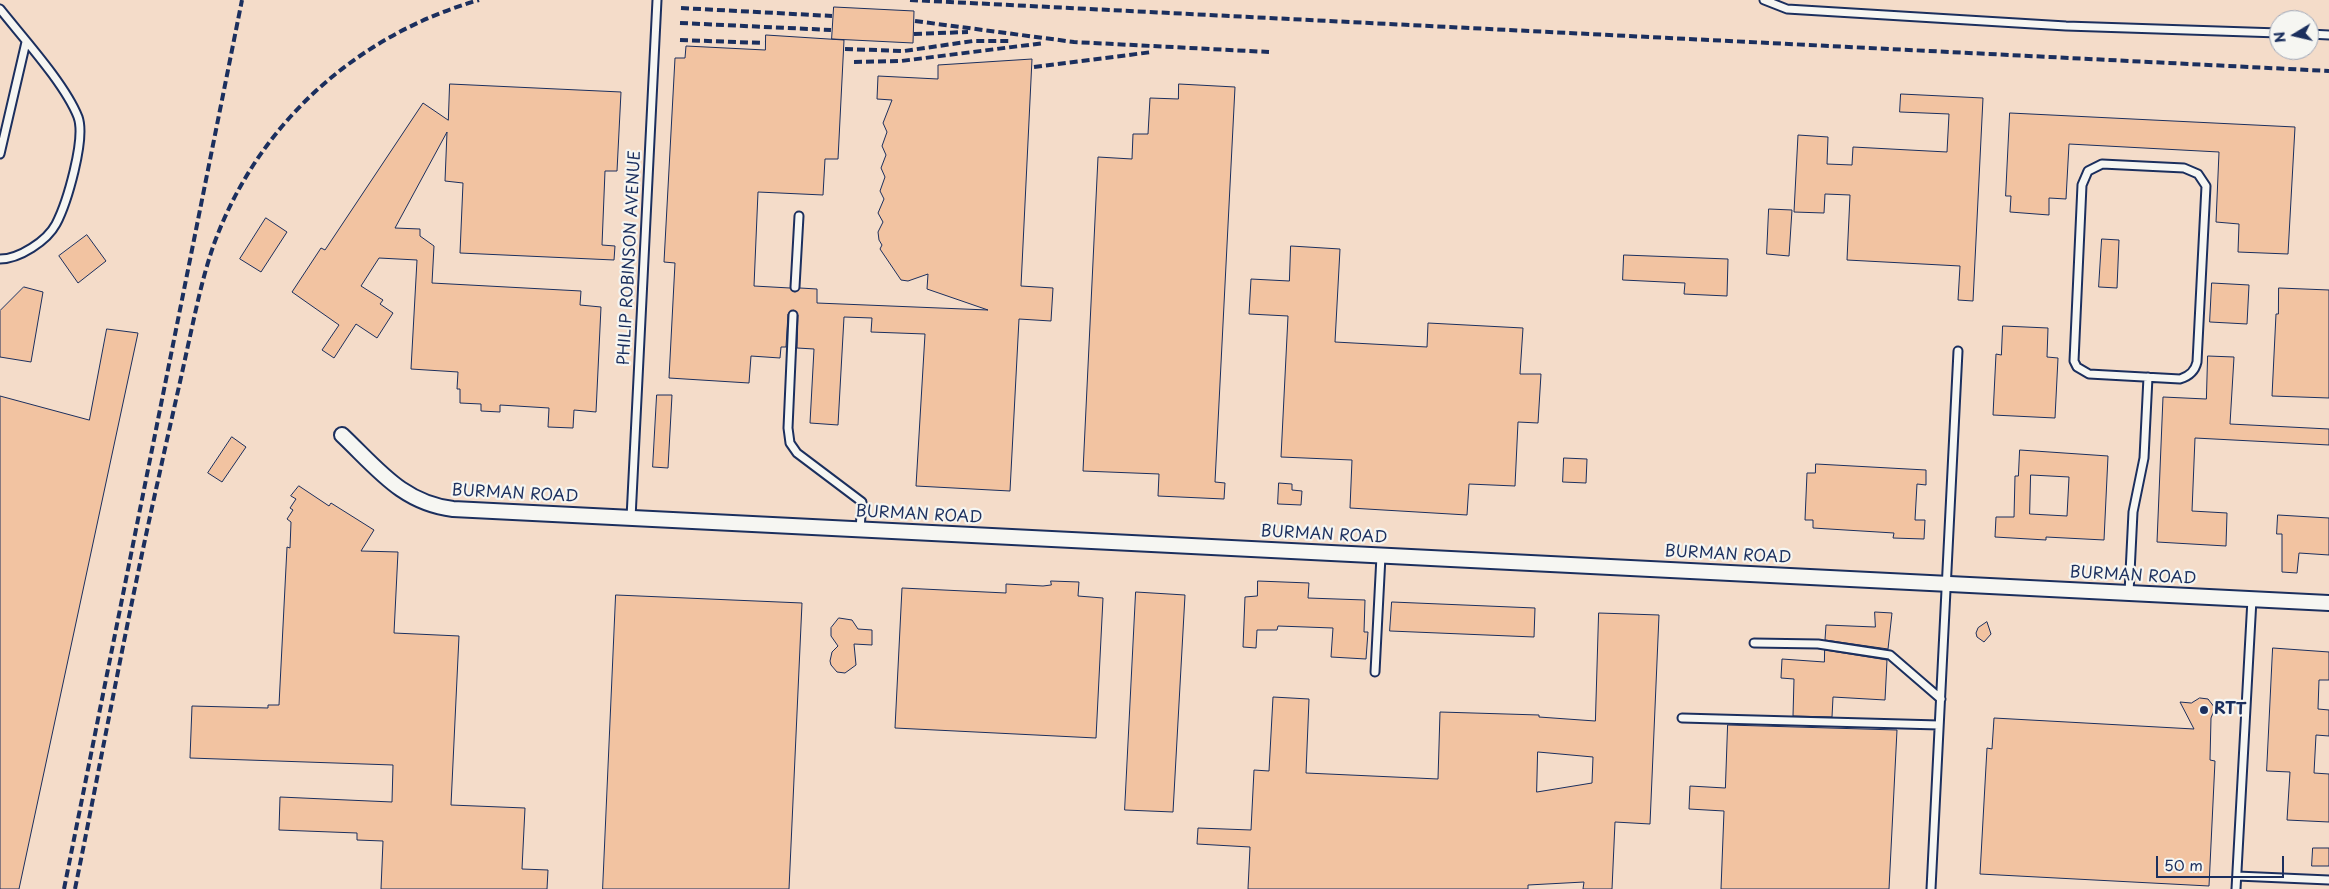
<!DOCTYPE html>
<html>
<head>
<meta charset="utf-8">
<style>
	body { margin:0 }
	#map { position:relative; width:2329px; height:889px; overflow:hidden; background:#f5e7da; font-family:"Playpen Sans",sans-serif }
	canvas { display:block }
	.north { position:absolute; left:2269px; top:10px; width:50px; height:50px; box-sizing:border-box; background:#f6f6f2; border:1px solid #9ea6b7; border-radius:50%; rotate:261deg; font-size:14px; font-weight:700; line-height:20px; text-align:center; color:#1b2f5e }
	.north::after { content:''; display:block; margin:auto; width:18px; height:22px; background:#1b2f5e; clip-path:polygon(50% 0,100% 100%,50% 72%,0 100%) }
	.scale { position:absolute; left:2156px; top:856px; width:128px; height:22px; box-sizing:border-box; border:2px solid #1b2f5e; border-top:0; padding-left:6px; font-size:15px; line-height:18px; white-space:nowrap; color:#1b2f5e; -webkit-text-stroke:4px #f6f6f2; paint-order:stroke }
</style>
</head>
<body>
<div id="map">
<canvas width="2329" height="889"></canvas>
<div class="north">N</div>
<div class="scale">50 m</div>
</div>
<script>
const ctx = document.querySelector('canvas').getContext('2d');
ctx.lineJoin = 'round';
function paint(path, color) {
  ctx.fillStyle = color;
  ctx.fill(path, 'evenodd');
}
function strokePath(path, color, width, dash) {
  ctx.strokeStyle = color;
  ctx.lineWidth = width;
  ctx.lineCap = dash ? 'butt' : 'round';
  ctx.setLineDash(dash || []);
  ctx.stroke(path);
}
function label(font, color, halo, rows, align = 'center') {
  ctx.font = font + ' "Playpen Sans",sans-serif';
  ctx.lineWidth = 4.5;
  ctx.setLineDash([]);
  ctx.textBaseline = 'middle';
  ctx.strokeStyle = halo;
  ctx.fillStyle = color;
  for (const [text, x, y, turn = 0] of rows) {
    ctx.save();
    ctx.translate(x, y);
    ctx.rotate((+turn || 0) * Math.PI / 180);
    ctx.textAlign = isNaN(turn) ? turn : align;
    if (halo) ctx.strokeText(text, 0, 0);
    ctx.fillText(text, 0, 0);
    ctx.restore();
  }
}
paint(new Path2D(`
	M0,0h2329v889h-2329zM2279,20h30v30h-30z`), '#f4dcc9');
const building = new Path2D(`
	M834,7l80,4 -1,32 -81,-4z
	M766,35l78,5 -6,119h-13l-2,36 -65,-3 -4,94 36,2 5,4 5,-4 17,1v14l171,7 -61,-21 1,-15 -20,7 -7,-1 -21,-31 2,-4 -3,-5 -1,-8 5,-10 -5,-9 6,-14 -4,-8 5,-14 -4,-9 5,-13 -4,-9 5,-14 -4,-9 9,-23 -15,-1 1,-23 60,3v-14l94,-6 -11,227 32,2 -2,33 -32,-2 -9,172 -94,-5 9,-152 -54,-2 1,-14 -28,-1 -6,108 -28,-2 4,-74 -17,-1 1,-33 -4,-5 -6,4 -2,33h-5l-1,11 -29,-2 -2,27 -80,-5 6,-115 -11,-1 11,-204h10l1,-12 79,4z
	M450,84l171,8 -4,79h-12l-3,74 13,1 -1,14 -154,-7 3,-70 -18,-2 2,-49 -52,96 25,1v7l14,10 -2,37 149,8 -1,14 21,2 -5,105 -22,-2 -1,18 -25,-1 1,-19 -49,-3v7l-19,-1v-7l-21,-1v-14h-3l1,-17 -47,-3 6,-109 -38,-2 -18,28 22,14 -3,4 13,9 -16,25 -21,-14 -22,34 -12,-8 17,-25 -47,-33 29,-44 4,2 98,-147 25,17z
	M1179,84l56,3 -20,395 10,1 -1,16 -66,-3 1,-22 -76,-3 15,-314 34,2 1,-25h15l2,-36 28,1z
	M1901,94l82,4 -10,203 -15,-1 2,-34 -113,-6 3,-65 -25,-1 -1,19 -30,-1 4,-77 30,2 -1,27 25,1 1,-18 94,5 2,-38 -49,-2z
	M2010,113l285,14 -7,127 -50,-2 1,-28 -23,-2 3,-70 -150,-8 -3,55 -17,-1v17l-39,-3 1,-16h-5z
	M1769,209l23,1 -3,46 -22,-2z
	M266,218l21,14 -26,40 -21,-13z
	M87,235l19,26 -28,22 -19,-27z
	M2102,239l17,1 -2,48 -18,-1z
	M1291,246l49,3 -5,93 92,5 1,-24 95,5 -3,46h21l-3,49 -20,-1 -3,64 -46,-2 -2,31 -117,-7 2,-48 -71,-3 7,-141 -39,-2 2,-35 38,2z
	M1624,255l104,4 -1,37 -43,-2 1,-11 -62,-3z
	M2212,283l37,2 -2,39 -37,-2z
	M24,287l19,5 -12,70 -31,-5v-46z
	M2279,288l50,2v108l-57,-2 4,-82h2z
	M2003,326l45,2 -1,29 11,1 -3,60 -62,-3 3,-61 5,1z
	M107,329l31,4 -119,556h-19v-493l89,24z
	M2208,356l26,1 -4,67 99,5v16l-134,-7 -3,73 35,2 -1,33 -69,-4 6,-145 43,2z
	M657,395h15l-4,73 -15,-1z
	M232,437l14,10 -24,35 -14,-9z
	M2020,450l88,6 -4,84 -58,-3v3l-51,-3 1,-20h18l1,-41h3zM2031,475l38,2 -2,39 -37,-2z
	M1564,458l23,1 -1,24 -23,-1z
	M1816,464l110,6v15l-9,-1 -2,36h10l-1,19 -31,-1 1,-5 -81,-5v-8h-8l2,-47h8z
	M1279,483l13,1v6l10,1 -1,14 -23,-1z
	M299,486l30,20 2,-3 43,27 -13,21 37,1 -4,81 65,3 -8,169 74,3 -3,61 26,1 -1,19h-166l2,-48 -26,-1v-7l-78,-3 1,-33 112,5 1,-37 -203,-7 2,-52 76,2v-3h11l8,-158 3,1 1,-26 -4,-3 6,-9 -3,-2 6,-9 -5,-3z
	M2278,515l51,3v37l-30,-2 -2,20 -15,-1v-38h-5z
	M1051,581l28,1 -1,14 25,2 -7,140 -201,-10 7,-140 104,5v-9l37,2 8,-1z
	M1258,581l51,2 -1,15 57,2 -1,32h4l-2,27 -35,-2 2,-29 -55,-2 -1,4h-20l-1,18 -13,-1 2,-50 12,-1z
	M1136,592l49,3 -12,217 -48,-2z
	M616,595l186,8 -13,286h-186z
	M1392,602l143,6 -1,29 -144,-6z
	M1875,612l17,1 -4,36 -63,-9 1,-15 49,2z
	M1599,613l60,2 -9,209 -35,-2 -3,67h-29l1,-7 -56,3v4h-280l2,-42 -53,-3 1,-16 53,2 3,-60 15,1 4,-74 36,2 -3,74 132,6 2,-67 99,3v2l56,4zM1538,752l55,5 -1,26 -55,9z
	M839,618l13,2 6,9 14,1v15l-18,-1 2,21 -11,8 -8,-1 -6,-7 -1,-4 2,-9 6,-6 -7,-10v-8z
	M1987,622l4,12 -7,8 -7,-5 -1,-4 2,-5z
	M2273,648l56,4v28h-10l-1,29 11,1v26l-13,-1 -2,38 15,1v48l-42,-2 3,-48 -23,-1z
	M1825,650l62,10 -2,40 -52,-3 -1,20 -39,-1 1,-37 -13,-1 1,-19 42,3z
	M2200,698l8,1 7,9 -4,10 -1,42 5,1 -6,125 -229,-12 7,-126 5,1 2,-31 200,11 -14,-27 11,1z
	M1728,725l169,5 -8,159h-168l3,-78 -35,-2 1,-23 35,2z
	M2313,848h16v18h-17z`);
paint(building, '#f2c3a1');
strokePath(building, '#1b2f5e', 1);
const lane = new Path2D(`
	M1764,0l23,9 279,17 213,7
	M0,9c23,29 65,75 78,108 8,22 -11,86 -22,107 -9,17 -37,35 -56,35
	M2309,34l20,1
	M0,154l26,-112
	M2102,164l82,4 14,6 8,12 -9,176c-2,9 -7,14 -17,17l-91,-5 -12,-7 -3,-6 8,-176 6,-14z
	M795,287l4,-71
	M793,315l-5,113 2,15 7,10 65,49 -2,27
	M631,518l26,-518
	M2129,593l4,-81 11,-54 4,-81
	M1754,643l64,1 72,11 51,44
	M1375,672l6,-116
	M1682,718l257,7
	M2237,876l92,4
	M1931,889l27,-538
	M2236,889l16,-290`);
const street = new Path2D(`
	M342,435c35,33 60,68 111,74l1876,94`);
strokePath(lane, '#1b2f5e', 11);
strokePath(street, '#1b2f5e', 18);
strokePath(lane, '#f6f6f2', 7);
strokePath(street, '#f6f6f2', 14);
strokePath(new Path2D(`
	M910,0l1419,71
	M681,8l151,8
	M915,21l159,21 195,10
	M680,23l151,7
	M914,34l54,-2
	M680,40l84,3
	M845,49l59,2 69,-10h36
	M854,62l47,-1 143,-18
	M1034,67l118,-15
	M64,889l178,-889
	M75,889c28,-138 53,-276 84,-413 9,-42 19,-84 28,-126 8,-36 15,-72 27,-106 44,-121 143,-209 265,-244`), '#1b2f5e', 4, [8, 4]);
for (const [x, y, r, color] of [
	[2204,710,5,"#1b2f5e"]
]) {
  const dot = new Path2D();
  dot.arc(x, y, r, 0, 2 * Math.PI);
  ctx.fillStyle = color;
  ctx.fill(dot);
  strokePath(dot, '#f6f6f2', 2);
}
label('16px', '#1b2f5e', '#f6f6f2', [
	["PHILIP ROBINSON AVENUE",630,258,-87],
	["BURMAN ROAD",515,494,3],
	["BURMAN ROAD",919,515,3],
	["BURMAN ROAD",1324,535,3],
	["BURMAN ROAD",1728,555,3],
	["BURMAN ROAD",2133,576,3]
]);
label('bold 16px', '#1b2f5e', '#f6f6f2', [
	["RTT",2214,710]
], 'left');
</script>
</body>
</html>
